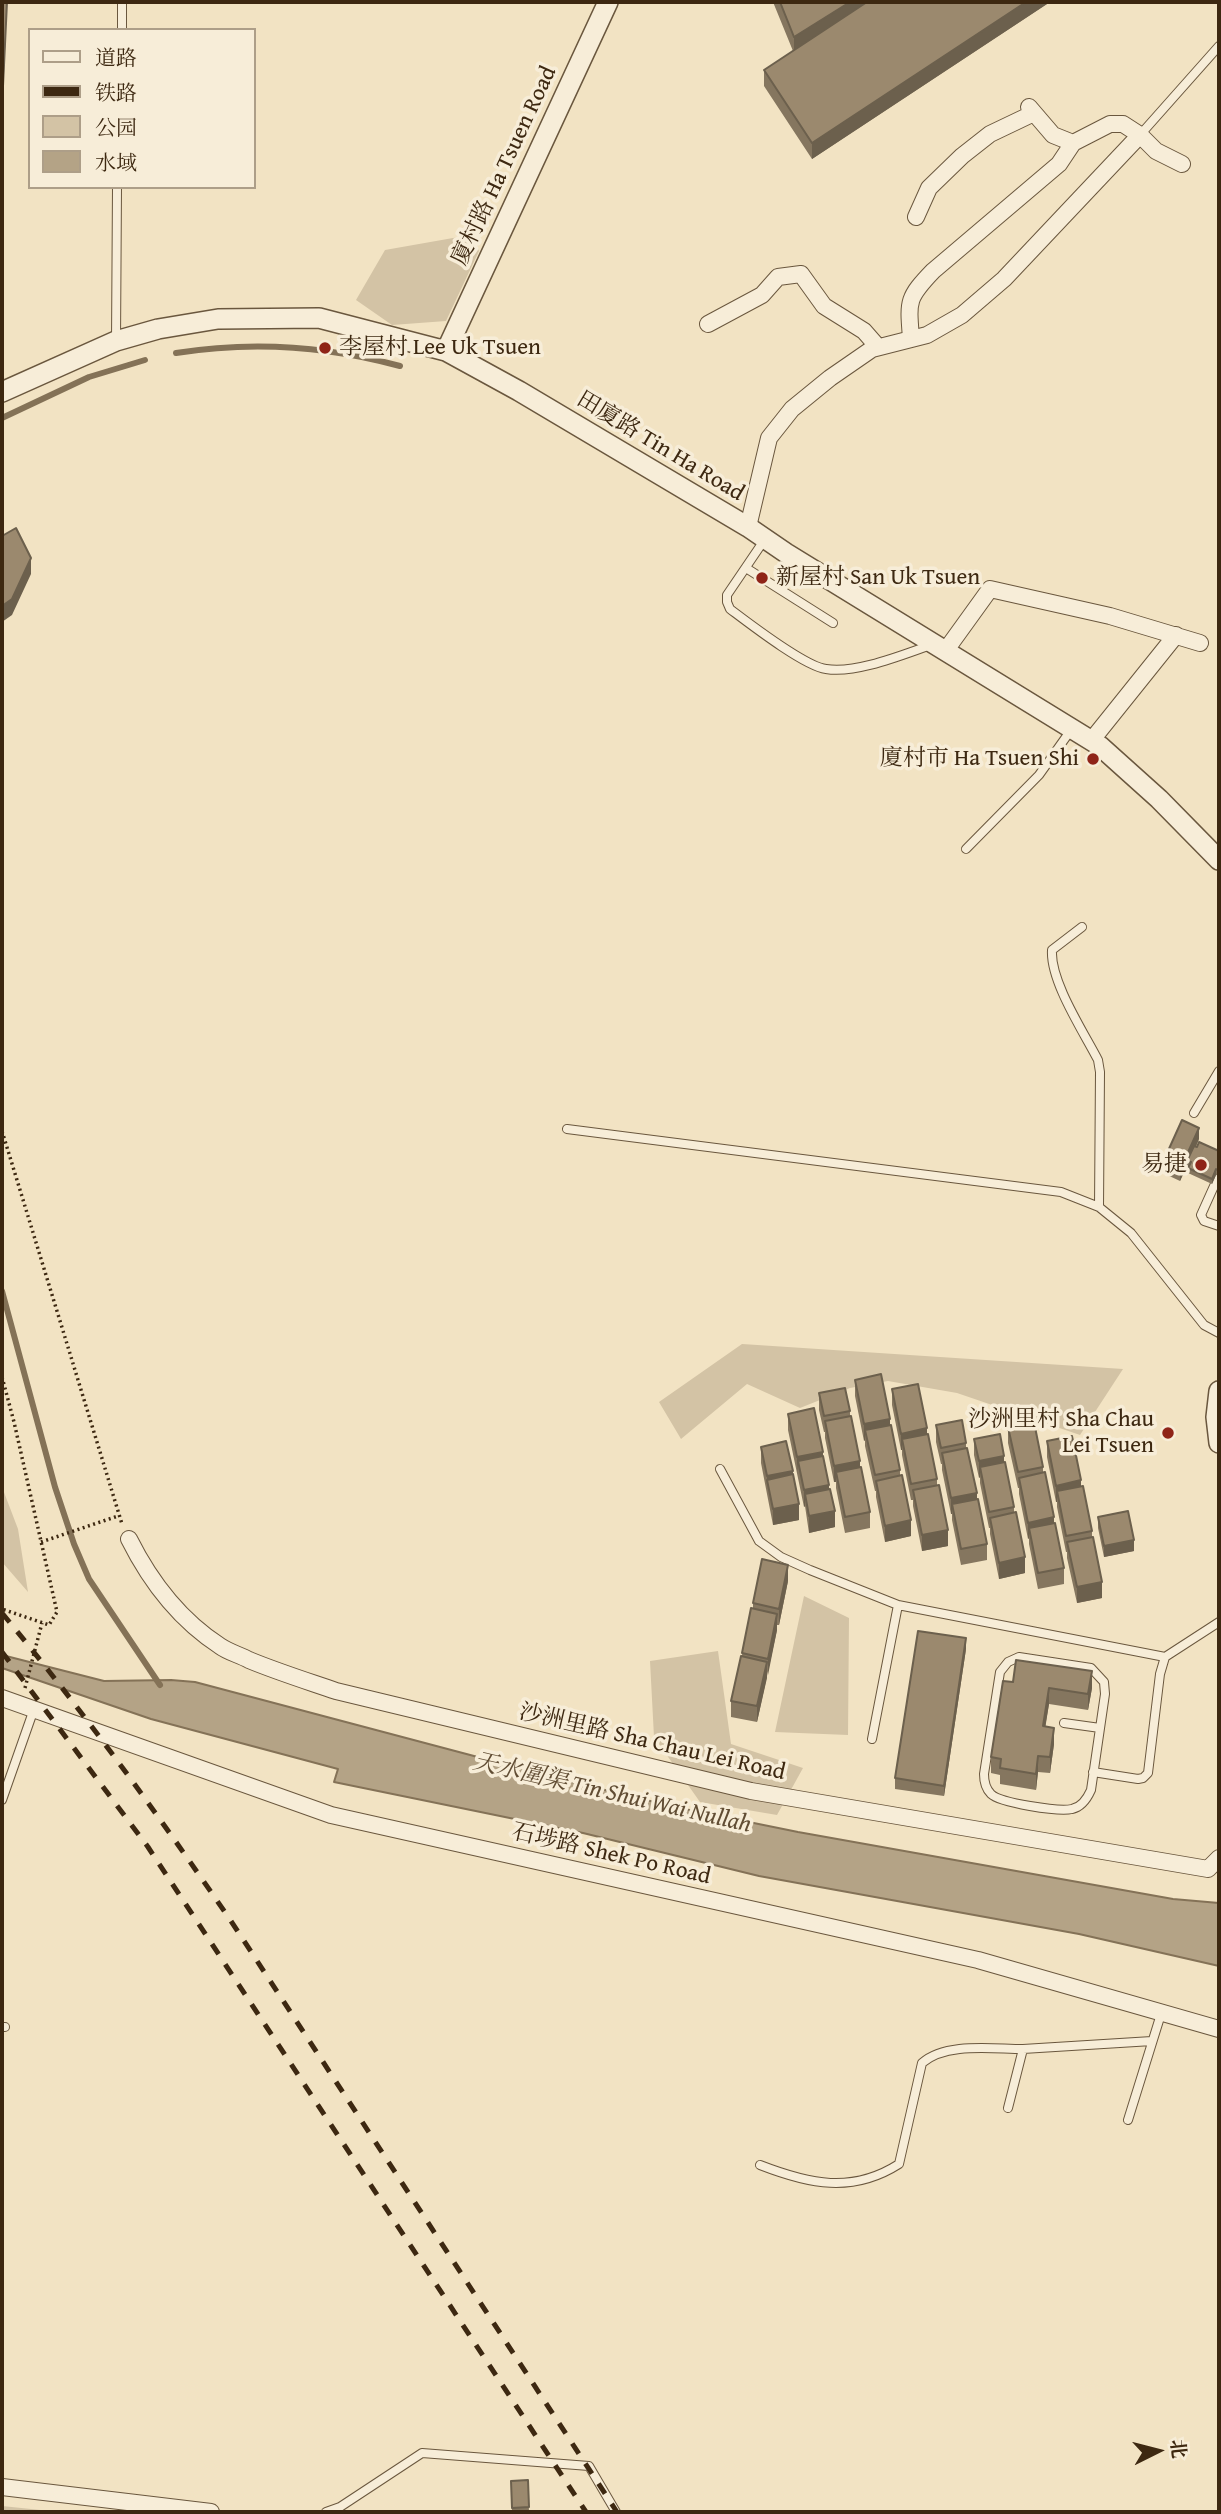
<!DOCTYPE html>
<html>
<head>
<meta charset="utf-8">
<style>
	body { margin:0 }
	#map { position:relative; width:1221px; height:2514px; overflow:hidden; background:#f2e3c3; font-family:"Gentium Book Plus","Noto Serif SC",serif }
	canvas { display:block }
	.frame { position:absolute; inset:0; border:4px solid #3d2811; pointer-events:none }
	.legend { position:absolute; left:28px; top:28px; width:228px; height:161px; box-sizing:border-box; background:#f7edd8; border:2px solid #ad9e88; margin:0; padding:9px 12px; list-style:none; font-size:21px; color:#3d2811 }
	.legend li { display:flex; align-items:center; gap:14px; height:35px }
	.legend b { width:35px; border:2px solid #ad9e88 }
	.north { position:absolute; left:1123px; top:2416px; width:70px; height:70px; -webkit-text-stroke:5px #f7edd8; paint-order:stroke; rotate:84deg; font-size:19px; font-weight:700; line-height:28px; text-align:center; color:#3d2811 }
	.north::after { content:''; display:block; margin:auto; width:24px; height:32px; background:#3d2811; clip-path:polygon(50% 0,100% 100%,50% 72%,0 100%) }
</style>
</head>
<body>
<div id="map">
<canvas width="1221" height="2514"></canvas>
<div class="frame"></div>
<ul class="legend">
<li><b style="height:9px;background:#f7edd8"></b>道路</li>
<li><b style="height:9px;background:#3d2811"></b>铁路</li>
<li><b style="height:19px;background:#d3c3a5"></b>公园</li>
<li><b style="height:19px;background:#b4a386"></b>水域</li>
</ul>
<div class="north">北</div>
</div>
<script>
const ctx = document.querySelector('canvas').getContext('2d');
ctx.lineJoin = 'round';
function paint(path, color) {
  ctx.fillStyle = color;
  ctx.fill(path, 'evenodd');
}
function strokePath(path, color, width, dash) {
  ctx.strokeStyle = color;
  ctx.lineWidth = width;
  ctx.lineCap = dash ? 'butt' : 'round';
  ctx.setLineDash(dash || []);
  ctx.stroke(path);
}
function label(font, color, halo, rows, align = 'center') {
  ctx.font = font + ' "Gentium Book Plus","Noto Serif SC",serif';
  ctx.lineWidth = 7;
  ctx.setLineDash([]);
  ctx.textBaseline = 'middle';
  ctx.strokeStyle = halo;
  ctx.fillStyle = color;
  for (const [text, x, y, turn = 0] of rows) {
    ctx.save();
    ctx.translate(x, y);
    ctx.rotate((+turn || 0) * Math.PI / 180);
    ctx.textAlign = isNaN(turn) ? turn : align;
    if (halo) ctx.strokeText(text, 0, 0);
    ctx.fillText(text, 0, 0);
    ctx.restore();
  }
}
paint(new Path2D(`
	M470,235l9,16 -33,70 -54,4 -36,-25 29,-50z
	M742,1344l381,25 -43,66 -123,-42 -69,-12 -38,7 -50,20 -53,-24 -66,55 -22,-37z
	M2,1487l16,42 10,63 -26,-30z
	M804,1596l45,22 -1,117 -73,-3z
	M718,1651l13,93 72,24 -26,47 -77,-13 -46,-65 -4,-76z
	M2,2506l58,6h-58z`), '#d3c3a5');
const water = new Path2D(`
	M2,1655l102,26 67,-1 24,2 377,100 103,25 123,25 375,67 46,4v63l-140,-32 -320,-58 -176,-43 -249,-51 4,-13 -187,-50 -149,-51z`);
paint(water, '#b4a386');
strokePath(water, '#847257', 2);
strokePath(new Path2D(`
	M176,353c74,-12 151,-7 224,13
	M2,418l87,-41 56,-17
	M2,1291l53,196 19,57 15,35 71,106`), '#847257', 6);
const service = new Path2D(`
	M122,30v-28
	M1140,135l79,-89
	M116,341l1,-154
	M765,539l-38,56v7l3,7c20,15 74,57 96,60 30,5 76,-14 105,-24
	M746,568l87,55
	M966,849l73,-74 32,-45
	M1082,927l-30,23c-2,31 31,81 46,110l2,12 -1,135
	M1194,1113l25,-42
	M567,1129l494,63 38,15 32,26 73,92 15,8
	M1219,1175l-18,40 3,6 15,5
	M720,1469l39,72 22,16 29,13 88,35 267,52 54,-35
	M1019,1657l72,11 13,14 1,12 -14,96c-4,9 -9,17 -19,19 -13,3 -72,-6 -81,-15 -6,-6 -7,-13 -7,-20l16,-102 8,-10z
	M1064,1723l36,5
	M872,1739l26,-134
	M1093,1772l45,7 5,-1 5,-5 12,-99 5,-17
	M2,1800l32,-91
	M2,2027h3
	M1008,2108l15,-59 129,-8
	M1128,2120l33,-106
	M760,2165c49,19 92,29 139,-1l23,-101c24,-21 70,-14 101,-14
	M326,2512l14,-5 82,-54 167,13 27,46`);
const minor = new Path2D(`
	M1029,107l24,28 20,8
	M916,217l13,-29 33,-32 28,-22 44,-21
	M708,324l54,-29 16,-18 23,-3 23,32 40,25 14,16
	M911,338c-3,-37 -4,-40 22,-67l126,-107 14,-21 37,-19h13l17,11 16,16 26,13
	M748,527l21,-89 23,-29 38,-31 42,-29 55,-14 35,-20 42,-36 136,-144
	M946,650l44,-61 120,27 90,27
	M1091,741l85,-106
	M129,1539c21,42 51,81 91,107 8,6 20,9 29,14 29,12 58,21 87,31l415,100 457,78 11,-11
	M2,1698l329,117 647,145 241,69
	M2,2487l209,25`);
const tertiary = new Path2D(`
	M446,351l162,-349
	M2,392l114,-51 42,-12 60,-10 101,-1 127,33 73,40 229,136 38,26 314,193 59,53 60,61
	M1219,1391l-3,26 3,26`);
strokePath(service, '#6a573e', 10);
strokePath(minor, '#6a573e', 18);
strokePath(tertiary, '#6a573e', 22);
strokePath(new Path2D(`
	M2,1131l120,393
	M2,1377l12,45 43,190 -8,13 -47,-16
	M41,1542l77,-26
	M25,1688l17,-65`), '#3d2811', 3.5, [2, 3.5]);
strokePath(service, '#f7edd8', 8);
strokePath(minor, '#f7edd8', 16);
strokePath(tertiary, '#f7edd8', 19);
strokePath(new Path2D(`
	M2,1613c82,99 157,203 229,308l386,591
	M2,1652l146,195 438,665`), '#3d2811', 5, [12, 12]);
paint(new Path2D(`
	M773,2h274v2l-235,155 -48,-73v-16l29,-19z
	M1199,1139l-3,8 23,4v25l-3,-1 -4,9 -24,-11v-6l-1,-1 -7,15 -17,-8v-11z
	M855,1380l35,45 10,45v6l11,60 -26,6 -9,-45v-6h-1l-10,-45v-6l-1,1 -9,-45z
	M892,1389l35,45 10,45v6l11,61 -26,5 -9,-45v-6h-2l-9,-45v-5h-1l-9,-45z
	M819,1393l31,18v5l10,51 10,45v16l-25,5 -9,-45v-6h-2l-9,-44v-6h-1l-5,-22z
	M788,1414l35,42 12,71 -26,6 -4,-27 -1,1 -16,-77z
	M936,1425l30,18v5l11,51 10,45v16l-26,5 -9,-45v-6h-1l-9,-44v-6h-1l-5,-22z
	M1008,1427l35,40v6l11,51 10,44v16l-26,5 -9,-45v-6l-1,1 -9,-45v-6h-1l-10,-45z
	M974,1439l30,23 10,45v6l11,60 -26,6 -9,-45v-6h-1l-9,-45v-6l-1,1 -5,-23z
	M1047,1441l34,45 11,45v6l10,61 -25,5 -10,-45v-6h-1l-9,-45v-5h-1l-9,-45z
	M761,1447l32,27 6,46 -26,5 -12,-62z
	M1098,1517l36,34 -30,6 -6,-29z
	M788,1581l-9,44h-2v5l-20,92 -26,-5v-16l22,-92v-6z
	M966,1649l-22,147 -49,-7v-11z
	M1013,1682l79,6 -4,22 -39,-6 -4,23 9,17 -4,29 -12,-1 -2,18 -36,-6v-9l-9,-2v-16z
	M528,2480l1,32h-17l-1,-31z`), '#85765f');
paint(new Path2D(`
	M7,2l-5,121v-16z
	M850,2h26l-82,51v-16z
	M1026,2h21v2l-235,155v-16z
	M31,558v16l-19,41 -10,7v-16z
	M1199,1128v11l-10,22h-2v5l-7,15v-11z
	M1216,1169v6l-4,9v-5z
	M890,1419v16l-25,-5v10l-1,1v-17z
	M927,1428v17l-25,-6v11h-1v-16z
	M823,1452v16l-25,-7 -1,13v-17z
	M1004,1456v16l-24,-5v10l-1,1v-17z
	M860,1461v16l-24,-5v10h-2v-16z
	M793,1471v16l-26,-7v12v-16z
	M1081,1480v17l-24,-6v11h-1v-16z
	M829,1485v16l-24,-7v12l-1,1v-17z
	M977,1493v16l-25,-5v10h-1v-16z
	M799,1504v16l-26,5v-16z
	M835,1511v16l-26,6v-17z
	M1054,1517v16l-25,-5v10l-1,1v-16z
	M911,1520v16l-26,6v-16z
	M948,1530v16l-26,5v-16z
	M1134,1540v11l-30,6v-11z
	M1025,1557v16l-26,6v-16z
	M788,1565v16l-9,44v-16z
	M1102,1582v16l-25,5v-16z
	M777,1614v16l-9,45v-16z
	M966,1638v11l-22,147v-10z
	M767,1662v16l-10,44v-16z
	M1092,1671v17l-4,22v-16z
	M1049,1688v16l-6,38v-16z
	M1054,1728v16l-4,29v-16z
	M1038,1756v16l-2,18v-16z`), '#6c604d');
const building = new Path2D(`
	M2,2h5l-5,105z
	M780,2h70l-56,35z
	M867,2h159l-214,141 -48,-73z
	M16,528l15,30 -19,41 -10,7v-70z
	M1182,1120l17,8 -19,42 -17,-8z
	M1199,1142l20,9v20l-3,-2 -4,10 -24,-11 3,-6 -4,-1 7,-15 3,1z
	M881,1374l9,45 -26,5 -9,-44z
	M918,1384l9,44 -26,6 -9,-45z
	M845,1388l5,23 -26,5 -5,-23z
	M814,1408l9,44 -26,5 -9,-43z
	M851,1416l9,45 -26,5 -9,-45z
	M962,1420l4,23 -25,5 -5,-23z
	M1034,1422l9,45 -25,5 -10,-45z
	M891,1425l9,45 -25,5 -10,-45z
	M928,1434l9,45 -26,5 -9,-45z
	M1000,1434l4,22 -25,5 -5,-22z
	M1072,1436l9,44 -25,6 -9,-45z
	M786,1441l7,30 -26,5 -6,-29z
	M967,1448l10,45 -26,5 -9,-45z
	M823,1456l6,29 -25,5 -6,-29z
	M1005,1462l9,45 -25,5 -9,-45z
	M861,1467l9,45 -25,5 -9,-45z
	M1045,1472l9,45 -26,6 -9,-45z
	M793,1474l6,30 -26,5 -6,-29z
	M902,1475l9,45 -26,6 -9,-45z
	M939,1485l9,45 -26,5 -9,-45z
	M1083,1486l9,45 -26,5 -9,-45z
	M830,1489l5,22 -26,5 -4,-22z
	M978,1499l9,45 -26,5 -9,-45z
	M1128,1511l6,29 -30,6 -6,-29z
	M1016,1512l9,45 -26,6 -9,-45z
	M1055,1523l9,45 -26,5 -9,-45z
	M1093,1537l9,45 -25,5 -10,-45z
	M762,1559l26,6 -9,44 -26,-6z
	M751,1608l26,6 -9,45 -26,-6z
	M918,1631l48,7 -22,148 -49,-8z
	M741,1656l26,6 -10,44 -26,-5z
	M1016,1660l76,11 -4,23 -39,-6 -6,38 11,2 -4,29 -12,-1 -2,18 -36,-6 1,-9 -10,-2 12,-76 10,1z
	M528,2480l1,27 -17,1 -1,-27z`);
paint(building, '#9b896e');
strokePath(building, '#6c604d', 2);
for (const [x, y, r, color] of [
	[325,348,7,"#8f2418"],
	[762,578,7,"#8f2418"],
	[1093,759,7,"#8f2418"],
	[1201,1165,7,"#8f2418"],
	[1168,1433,7,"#8f2418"]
]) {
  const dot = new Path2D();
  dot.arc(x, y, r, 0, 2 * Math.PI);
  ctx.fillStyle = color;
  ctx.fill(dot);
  strokePath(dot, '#f7edd8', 2.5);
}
label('23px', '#3d2811', '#f7edd8', [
	["廈村路 Ha Tsuen Road",505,166,-65],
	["田廈路 Tin Ha Road",660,447,31],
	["沙洲里路 Sha Chau Lei Road",652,1743,13],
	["石埗路 Shek Po Road",611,1855,13]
]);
label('23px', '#3d2811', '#f7edd8', [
	["李屋村 Lee Uk Tsuen",339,348,"left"],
	["新屋村 San Uk Tsuen",776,578,"left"],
	["廈村市 Ha Tsuen Shi",1079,759],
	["易捷",1187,1165],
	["沙洲里村 Sha Chau",1154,1420],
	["Lei Tsuen",1154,1446]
], 'right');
label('italic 24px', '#614d34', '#f7edd8', [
	["天水圍渠 Tin Shui Wai Nullah",612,1794,13]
]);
</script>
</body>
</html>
